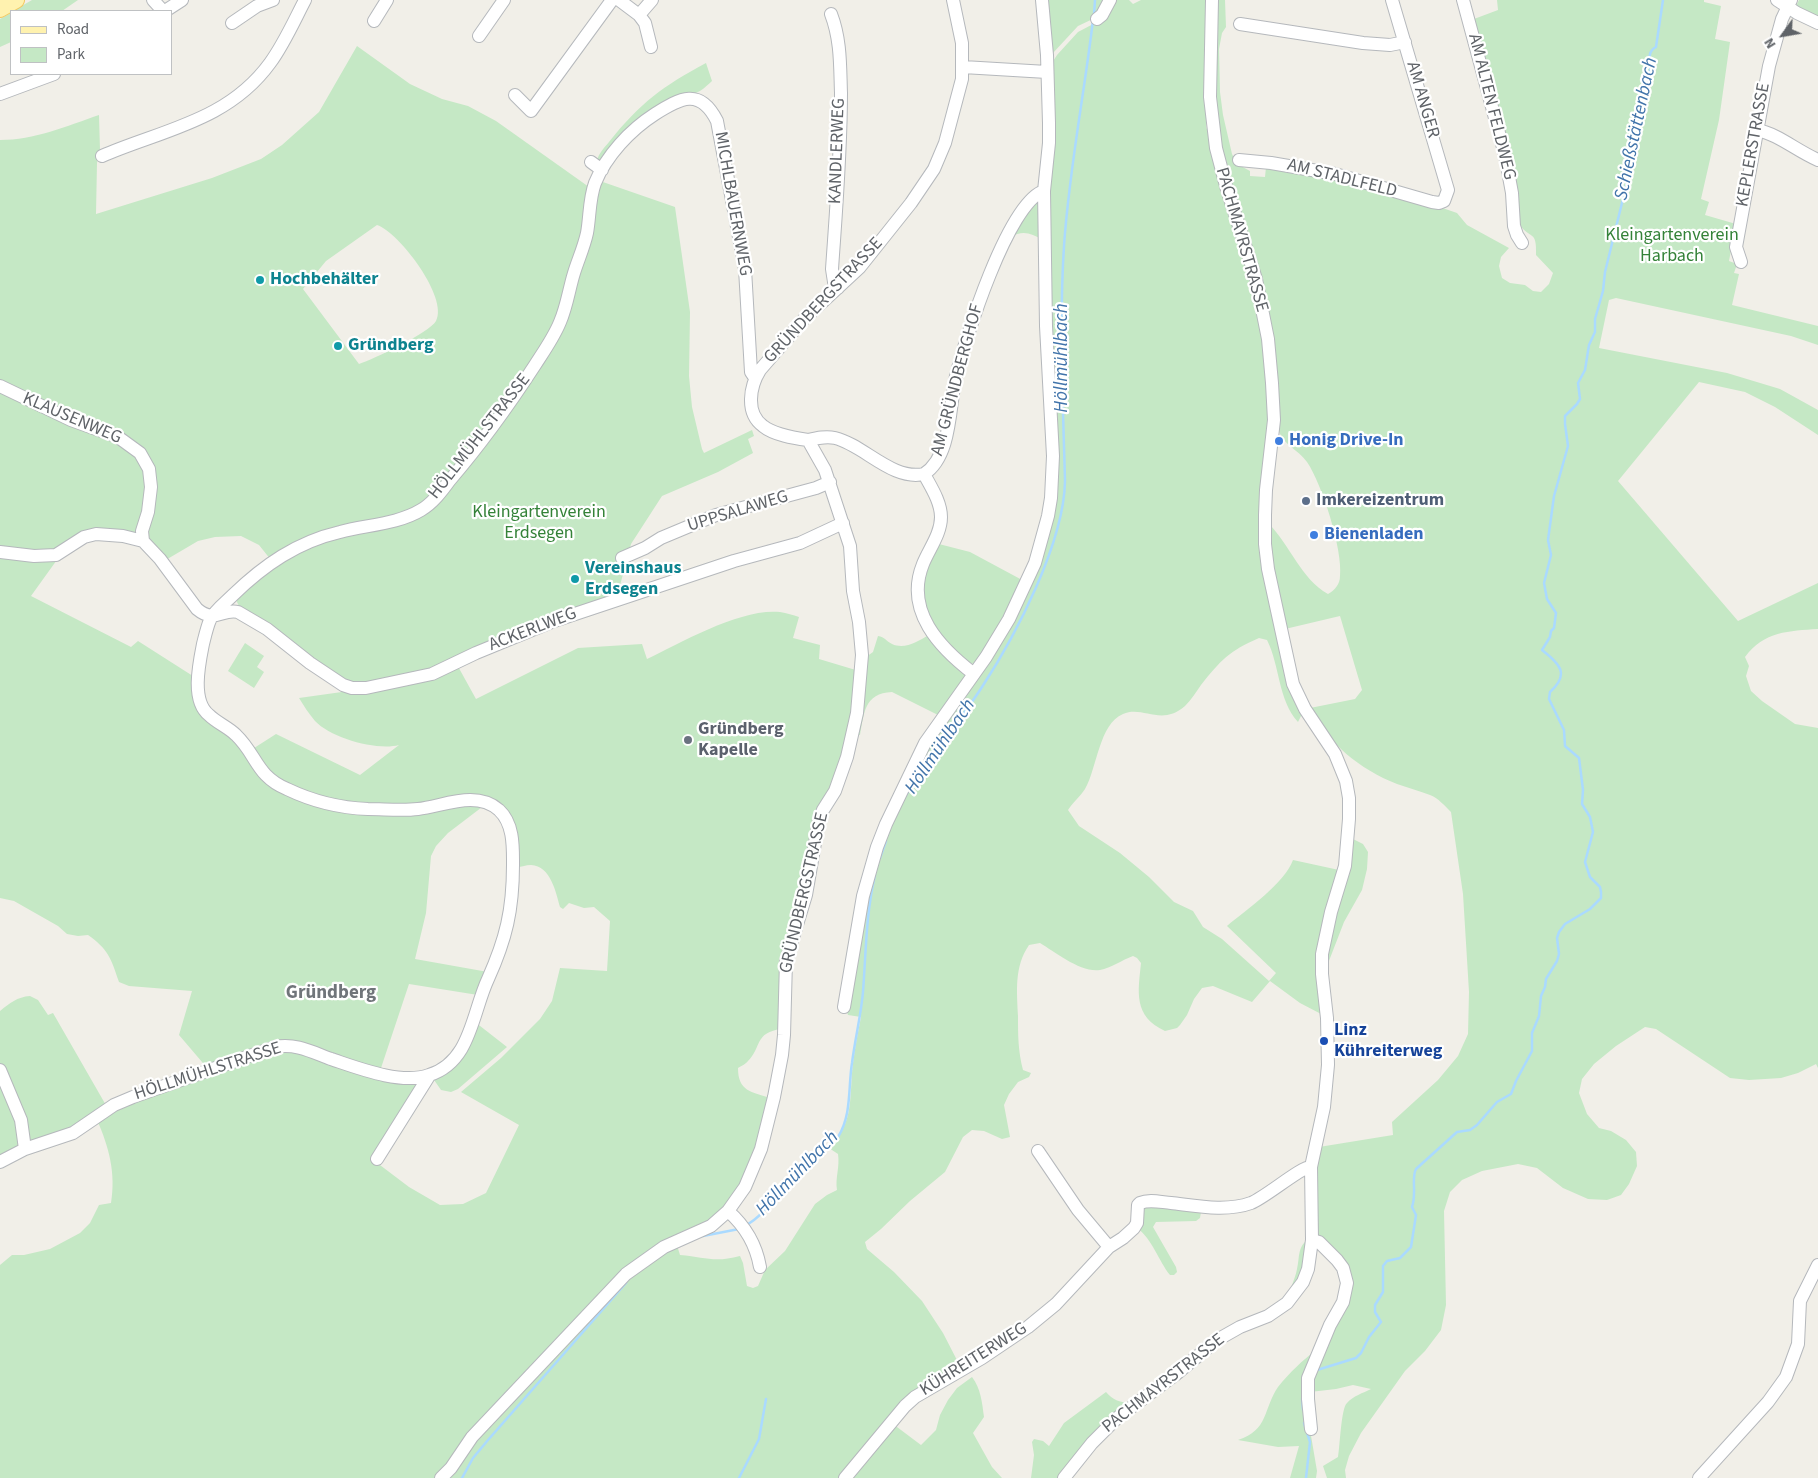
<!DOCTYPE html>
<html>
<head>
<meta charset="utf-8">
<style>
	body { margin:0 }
	#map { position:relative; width:1818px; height:1478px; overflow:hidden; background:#f1efe8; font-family:"Source Sans 3",sans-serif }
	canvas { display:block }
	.legend { position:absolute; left:10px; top:10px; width:162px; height:65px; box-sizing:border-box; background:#fff; border:1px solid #bfc1c3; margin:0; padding:6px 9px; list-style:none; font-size:15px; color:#5f6368 }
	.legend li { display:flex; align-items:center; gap:10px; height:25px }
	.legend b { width:25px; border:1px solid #bfc1c3 }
	.north { position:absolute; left:1758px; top:10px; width:50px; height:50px; -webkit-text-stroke:4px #fff; paint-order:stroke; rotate:238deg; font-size:14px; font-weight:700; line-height:20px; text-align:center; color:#5f6368 }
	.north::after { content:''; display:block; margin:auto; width:18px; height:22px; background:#5f6368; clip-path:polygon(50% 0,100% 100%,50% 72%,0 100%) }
</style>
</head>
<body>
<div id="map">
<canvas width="1818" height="1478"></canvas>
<ul class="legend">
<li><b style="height:6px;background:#fff2af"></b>Road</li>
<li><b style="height:14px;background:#c5e8c5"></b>Park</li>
</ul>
<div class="north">N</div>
</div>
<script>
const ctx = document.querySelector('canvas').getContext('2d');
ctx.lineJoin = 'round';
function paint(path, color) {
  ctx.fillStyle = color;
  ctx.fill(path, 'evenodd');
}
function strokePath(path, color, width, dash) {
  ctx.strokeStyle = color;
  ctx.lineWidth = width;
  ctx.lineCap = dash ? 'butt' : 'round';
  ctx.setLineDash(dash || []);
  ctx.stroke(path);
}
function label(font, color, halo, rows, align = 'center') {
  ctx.font = font + ' "Source Sans 3",sans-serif';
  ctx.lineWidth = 4.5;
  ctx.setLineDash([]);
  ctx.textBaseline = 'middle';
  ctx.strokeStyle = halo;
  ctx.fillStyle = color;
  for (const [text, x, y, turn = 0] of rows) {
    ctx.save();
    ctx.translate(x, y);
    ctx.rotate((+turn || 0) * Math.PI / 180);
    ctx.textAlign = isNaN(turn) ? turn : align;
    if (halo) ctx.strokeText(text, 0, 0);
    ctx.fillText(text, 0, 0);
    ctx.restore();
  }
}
paint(new Path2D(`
	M32,0h46l-16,11h-49z
	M1045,0h62l-10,17 -19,9 -25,27h-3z
	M1114,0h15l4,4 8,-4h68l-1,113c-2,13 -4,14 4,24l10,43 9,-4 -11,-34 -6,-33 2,-109h9l1,27 -4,6 -3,16 1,43 3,23 9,39 5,10 13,7v5l15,1 1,-10 7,-1 61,11 97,27 26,9 10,12 42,23 -8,9 -2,9 3,12 8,5 15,2 8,6 8,1 8,-8 4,-11 -17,-18c1,-26 -6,-15 -16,-30 -5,-71 -27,-138 -46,-206l24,-9 -1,-10h207v2l17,4 -6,33 15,3 -11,78 -18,79 8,3 -4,13 31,9 -7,37 8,3 -3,9 5,1 -7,31 86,21v19l-27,-9 -175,-38 -7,2 -10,48 128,25 53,16 38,21v25l-43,-28 -30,-15 -46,-10 -81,99 120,140 80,-38v46c-29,2 -54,2 -73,28l4,9 -3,10 5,15 11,10 33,23 23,4v340l-2,-4 -18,9 -17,5 -32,2 -19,-2 -74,-49 -11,-2 -29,19 -22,18 -12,15 -3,14 8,21 12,14 12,3 15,9 10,12 1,14 -8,18 -8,11 -14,5 -19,-1 -25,-11 -26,-20 -19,-4 -36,7 -20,9 -12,12 -6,19 2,94 -5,25 -16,21 -20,20 -44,62 -12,23 -4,14 1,8h-19l-4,-12 15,-9c2,-10 3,-49 9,-54 6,-7 16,-10 24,-14l-18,-4 -17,4 -26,3c1,-23 13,-48 23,-69 9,-16 20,-31 14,-50 -5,-18 -27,-25 -32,-42l-1,-55 5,-29 74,-12 -1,-13 46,-42 20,-24 10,-22 1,-42 -6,-98 -12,-82c-6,-6 -13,-14 -21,-17 -10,-4 -22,-7 -33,-11 -38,-15 -68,-40 -87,-76l45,-9 7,-9 -22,-74 -55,13 -12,-53 -4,-52c21,21 32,55 59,70 7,-4 12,-10 12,-18 3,-26 -18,-92 -33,-114 -9,-13 -25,-17 -29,-34l-8,-1 -8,65v55l7,55 7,30 15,62 11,20 -4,8c-20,-22 -18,-56 -31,-82l-8,-2c-30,13 -38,22 -58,47 -5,7 -10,15 -16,21 -24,21 -42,-1 -62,8 -24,10 -26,54 -38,75 -5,8 -12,13 -17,21l11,16 41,27 29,24 25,25 19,9 10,16 19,12 47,42 7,-8 -49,-47c19,-16 58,-43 66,-66l46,10c-9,27 -20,57 -21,87 -1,19 2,39 5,58l-23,-12 -30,-22 -18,21 -39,-16 -11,2 -8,11 -7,16 -7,10 -3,3 -12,3c-32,-15 -27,-39 -24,-68l-4,-5 -4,-2c-11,4 -22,12 -33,14 -19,3 -45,-18 -60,-27l-11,2c-15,22 -12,46 -11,71 0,18 0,35 5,54l8,3 -2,4 -11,5 -9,12 -5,11 6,32 -8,2 -18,-8 -12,-1 -9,7 -18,35 -35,29 -29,28 -16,13 2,7 27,23 28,29 21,32 17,33c-27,18 -51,29 -71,55l32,24 15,-15 4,-15 8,-15 9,-12 15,-11c9,12 10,25 12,40l-11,16 19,34 10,11h-1002v-213l12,-10h12l26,-6 30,-16 10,-10 9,-18 12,-2c5,-30 -2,-56 -14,-83 39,-27 72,-31 115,-47 22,-9 55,-27 79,-25 13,1 27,8 40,13 29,10 59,21 91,20l-50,78 37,28 31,18 23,-1 23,-11 33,-68 -58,-33 40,-34 39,-39 12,-18 8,-33 47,3 3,-50 -16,-14 -10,1 -15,-5 -6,6 -3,-2c-4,-14 -9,-41 -29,-42 -5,0 -11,2 -16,3 0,-27 3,-53 -25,-67l-42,32 -12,13 -5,10 -5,57 -11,46 73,13 -10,23 -69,-11 -29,87 -36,-10 -37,-14 -23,-4 -22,5 -54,21 -29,-34 13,-44 -63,-5 -10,-4c-8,-24 -11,-33 -31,-47l-10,1 -11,-2 -9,-8 -44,-25 -14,-3v-343l40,3 19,-1 -28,39 100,51 7,-6 58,37c0,10 -2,21 3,30 8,12 23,17 33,26 13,13 19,31 32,44 9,9 22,13 33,18 9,3 16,7 26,3 -7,-3 -15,-5 -23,-7 -25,-9 -35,-19 -49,-42l25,-16 84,41 39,-30c-22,6 -68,-7 -84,-24 -6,-7 -11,-15 -16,-23l50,-7 1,-5 -33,-22 -45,-35 -24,-15 -8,-6 -6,-12 32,-28 25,-17 14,-6 33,-11 70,-16 16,-8 13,-12 30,-35 36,-48 51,-77 8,-16 25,-81 8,-44 5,-16 75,26 15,105 -1,64 3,31 10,42 2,4 48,-23 2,6 -6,3 5,14 -35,19 -56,24 -31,48 -13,49 2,4 -59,19 -76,30 -30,15 21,38 102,-51 64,-4 5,15c35,-17 94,-51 133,-47 7,1 13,3 19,5l-6,21 27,7 -1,14 40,12 -7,54 -7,30 -13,36 -16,27 -15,86 -19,59 -1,66c-27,4 -19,18 -33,32 -2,3 -7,5 -10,7 0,23 13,24 33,30 -9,41 -24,101 -61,126 -10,7 -24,10 -35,15l5,16c25,2 34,8 60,1l3,7 4,23 6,2 5,-2 7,-16 20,-19 30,-47 12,-9 10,-5c-2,-12 3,-23 1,-36l-9,-6c26,-25 20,-52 24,-85 2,-15 5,-31 8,-46l-13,-2 -2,-5 22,-124 19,-56 17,-39 26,-51 44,-61 32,-50 27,-55 18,-52 4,-24 1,-33 -7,-138 -1,-141 4,-37v-28l-2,-55 7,-11 21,-23 19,-10 8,-7z
	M1799,0h19v17l-22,-11z
	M11,13v29l-11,5v-28z
	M357,46l53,38 32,15 26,7 28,15 93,66 -3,26 -19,82 -37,74 -101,133 -158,58 -12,-15 -18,-9 -26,1 -17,4 -34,20 -14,-14 -5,-18v-73l-145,-72v-244c34,0 67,-14 99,-25l1,35 -3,13 -1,51 116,-36 49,-19 21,-14 37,-33zM377,225c22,7 72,73 59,96 -7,12 -62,38 -77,43l-56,-75 23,-28z
	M706,63l6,18c-12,11 -14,13 -30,14l-80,68 -5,-2c1,-7 8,-14 12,-19 31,-39 54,-56 97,-79z
	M1039,201l3,39c-10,-7 -20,-10 -31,-3l21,-33z
	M0,389l127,55 21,31 -10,60 -23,-3 -54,18h-61z
	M935,543l35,9 54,29 -46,82 -10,1 -39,-40 -8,-36z
	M929,635l38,40 -27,41 -48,-24c-28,1 -28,22 -32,43l-5,-1 11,-77 7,-5 5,-16c7,1 8,5 14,8 13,6 26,-3 37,-9z
	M245,643l19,13 -7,11 7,5 -10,16 -26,-17z
	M1353,839l10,5 5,8 -1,17 -5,21 -18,32 -17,44 4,-28z
	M30,996l8,4 10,15 5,-2 54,94 -23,18 -53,19 -31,-80v-53c10,-8 17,-14 30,-15z
	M475,1022l32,25 -49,42 -7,3 -10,-2 -9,-13 9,-5z
	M0,1075c7,16 29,58 16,74 -3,4 -11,7 -16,10z
	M1143,1204l58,8 -1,6 -4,3 -40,1 -3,5 23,40 1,5 -3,3h-4c-12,-15 -17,-35 -33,-47z
	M1308,1239l-6,33 -11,16c2,-6 5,-13 6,-19 3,-12 0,-21 11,-30z
	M1317,1349l-9,69 9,53 -1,7h-26l9,-32 -21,1 -40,-7c31,-10 25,-31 40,-53 12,-15 24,-26 39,-38z
	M1106,1392c7,8 13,10 24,11l-71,75h-28l3,-23 -2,-13 2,-3 9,2 6,5 15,-23z`), '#c5e8c5');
strokePath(new Path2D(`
	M1094,15l1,-15
	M906,795c23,-38 52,-71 76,-108 34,-52 82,-144 83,-206 -2,-78 -6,-156 -1,-235 5,-76 20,-150 29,-226
	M880,858l6,-17
	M746,1225c19,-10 29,-30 44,-46 12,-14 39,-29 48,-42 14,-22 10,-50 14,-74 3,-24 9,-48 11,-71 3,-40 3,-79 12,-117
	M703,1236l36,-7
	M1317,1370l39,-12 5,-5 8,-16 12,-15 -6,-10v-7l8,-13v-26l4,-5 13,-3 11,-11 5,-32 -4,-8c5,-14 -1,-29 4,-38l41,-37 13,-2 7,-5 20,-23 14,-8 5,-13 16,-30v-18l7,-17 2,-20 4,-9 1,-8 11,-18 2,-7 -2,-16 2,-6 6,-8 25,-15 11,-11v-6l-1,-5 -10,-10 -5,-15 8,-30 -3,-15 -8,-13 1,-14 -4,-32 -14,-12 -1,-16 -15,-31 1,-7c20,-18 10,-28 -8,-42l8,-13 1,-6 3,-3 2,-15 -9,-14 -3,-16 7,-28 -3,-15 6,-44 14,-50 -3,-22v-8l12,-12 3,-5 -2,-16 7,-13 4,-25 6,-13v-13l8,-28 2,-19 29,-118 16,-82c2,-9 -5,-19 6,-25l7,-47
	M1302,1399l1,11
	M1304,1423l6,19 -4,36
	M462,1478l11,-20 15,-18 138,-157
	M739,1478l20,-39 7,-40`), '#aadaff', 2.5);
const minor = new Path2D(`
	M153,0l10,11
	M619,0l20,15 13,-15
	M1463,0l42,155 7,38 2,33 3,9 5,8
	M1777,0l20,13 21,10
	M165,11l17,-11
	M831,14c10,26 9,52 10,79 0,59 -5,118 -9,176l2,13 4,6
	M639,15l6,8 6,24
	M1097,19l5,-4 8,-15
	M374,21l13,-21
	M232,23l25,-17 16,-6
	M1240,24l123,19 27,2 15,-3
	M479,36l25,-36
	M963,67l84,5
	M0,94l54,-20
	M515,95l16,16 81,-111
	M1757,130c21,4 40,21 61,30
	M102,156c60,-26 126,-35 168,-93 14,-19 24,-42 35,-63
	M1239,160l32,3 64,11 97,28 7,1 5,-2 4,-11 -56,-190
	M591,162l11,8
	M1741,262l-5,-15 33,-181 13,-47 9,-19
	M0,386l71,34 47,17 22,16 9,16 2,18 -3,25 -6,19 1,10
	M808,440c9,-2 18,-4 27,-2 29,7 57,43 89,36 7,13 17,28 17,43 0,17 -12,32 -18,47 -19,47 17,84 51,110
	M924,474c28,-18 25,-68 32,-98 9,-36 52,-174 88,-185
	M0,552l34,4 22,-1 28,-18 12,-3 27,2 20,5 17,18 37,50c18,15 25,-1 41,3l29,17 43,34 33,22 9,3h14l66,-14 44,-21 78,-32 180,-60 66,-18 43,-20
	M622,558l23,-10 16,-10 55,-23 100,-27 14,-6
	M844,1007l19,-111 14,-49 9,-23 39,-81 61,-86 23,-38 26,-56 13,-47 3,-18 2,-42 -7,-130 -2,-135 5,-48v-20l-2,-68 -5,-55
	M0,1070l21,50 4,29
	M1038,1151l40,59 31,37
	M377,1159l52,-83
	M0,1162l25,-13 48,-16 41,-28 19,-8 142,-50c21,-4 37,5 56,12 27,9 70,26 98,16 42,-13 43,-62 59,-96 18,-40 25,-69 25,-114 0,-18 1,-41 -14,-55 -23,-20 -55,-4 -81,-1 -16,2 -34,0 -50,0 -28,-1 -56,-8 -81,-20 -31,-13 -30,-34 -51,-54 -8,-8 -19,-12 -27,-20 -18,-14 -10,-51 -6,-71 2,-8 4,-17 7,-24 5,-10 15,-17 23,-25 31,-30 64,-53 107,-63 26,-7 58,-8 81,-22 12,-7 21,-19 29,-30 31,-36 59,-75 85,-115 9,-14 19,-28 25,-43 7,-16 9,-33 14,-49 4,-13 10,-26 13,-40 3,-16 2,-34 8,-50 11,-27 35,-53 60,-69 25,-16 45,-27 62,7l28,148 6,103 4,6
	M728,1211c17,15 28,33 32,56
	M1311,1429l-3,-30v-21l22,-53 13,-23 4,-19 -4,-15 -6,-8 -18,-18 -7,-2
	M441,1478l10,-10 21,-31 154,-163 38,-27 47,-21 17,-15 17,-24 16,-38 13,-52 8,-42 2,-20 2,-74 20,-66 13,-75 4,-10 12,-19 12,-34 10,-44 5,-58 -3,-33 -6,-31 -3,-45 -25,-76 -17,-30c-14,-2 -34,-5 -45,-14 -18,-13 -13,-40 -3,-56l45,-52 55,-51 51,-64 23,-34 11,-26 17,-64v-36l-9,-43
	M845,1478l60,-72 10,-9 67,-39 46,-31 28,-23 53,-57 14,-9 11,-10 3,-5 1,-18 2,-2c9,-4 20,-1 31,0 26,3 55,9 80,0 15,-6 51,-37 60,-36
	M1064,1478l28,-35 25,-25 58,-43 42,-35 23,-13 28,-11 19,-13 16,-21 5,-13 4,-29 -1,-73 13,-60 4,-42 -1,-47 -5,-44v-20l9,-42 14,-46 4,-47v-21l-3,-17 -11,-27 -30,-45 -12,-25 -25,-115 -3,-25v-29l1,-25 8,-70 -2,-37 -4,-44 -12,-60 -30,-93 -10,-38 -6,-51 2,-97
	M1699,1478l69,-76 18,-25 12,-33 2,-43 18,-36`);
const major = new Path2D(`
	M0,9l16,-9`);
strokePath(minor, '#b5b8bc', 14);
strokePath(major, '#f2c960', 18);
strokePath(minor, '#fff', 12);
strokePath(major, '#fff2af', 16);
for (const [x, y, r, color] of [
	[260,280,5,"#0f9aa8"],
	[338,346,5,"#0f9aa8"],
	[1279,441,5,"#3f7fe0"],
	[1306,501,5,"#5c6f8a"],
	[1314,535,5,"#3f7fe0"],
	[575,579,5,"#0f9aa8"],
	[688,740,5,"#6b7280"],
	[1324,1041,5,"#1a4fb4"]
]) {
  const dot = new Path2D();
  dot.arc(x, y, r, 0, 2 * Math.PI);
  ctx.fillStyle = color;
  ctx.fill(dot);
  strokePath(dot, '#fff', 2);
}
label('18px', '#5f6368', '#fff', [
	["AM ANGER",1422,100,74],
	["AM ALTEN FELDWEG",1491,107,76],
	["KEPLERSTRASSE",1754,145,-80],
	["KANDLERWEG",838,151,-88],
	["AM STADLFELD",1342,179,14],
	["MICHLBAUERNWEG",732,204,80],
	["PACHMAYRSTRASSE",1241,240,74],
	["GRÜNDBERGSTRASSE",824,301,-47],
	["AM GRÜNDBERGHOF",958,380,-75],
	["KLAUSENWEG",72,419,23],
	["HÖLLMÜHLSTRASSE",480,437,-52],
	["UPPSALAWEG",738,512,-17],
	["ACKERLWEG",533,630,-21],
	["GRÜNDBERGSTRASSE",805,893,-77],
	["HÖLLMÜHLSTRASSE",208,1072,-18],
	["KÜHREITERWEG",974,1360,-32],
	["PACHMAYRSTRASSE",1164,1384,-38]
]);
label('18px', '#348238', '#fff', [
	["Kleingartenverein",1672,236],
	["Harbach",1672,257],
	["Kleingartenverein",539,513],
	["Erdsegen",539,534]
]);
label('bold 18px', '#0d838f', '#fff', [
	["Hochbehälter",270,280],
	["Gründberg",348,346],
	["Vereinshaus",585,569],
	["Erdsegen",585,590]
], 'left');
label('bold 18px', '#366cbe', '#fff', [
	["Honig Drive-In",1289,441],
	["Bienenladen",1324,535]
], 'left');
label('bold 18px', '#4e5e75', '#fff', [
	["Imkereizentrum",1316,501]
], 'left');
label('bold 18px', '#5b616d', '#fff', [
	["Gründberg",698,730],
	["Kapelle",698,751]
], 'left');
label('bold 18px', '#164399', '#fff', [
	["Linz",1334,1031],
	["Kühreiterweg",1334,1052]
], 'left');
label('italic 19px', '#4174aa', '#fff', [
	["Schießstättenbach",1637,129,-78],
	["Höllmühlbach",1063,358,-90],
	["Höllmühlbach",941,747,-56],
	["Höllmühlbach",798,1174,-46]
]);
label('bold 19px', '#70757a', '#fff', [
	["Gründberg",331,994]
]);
</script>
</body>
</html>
